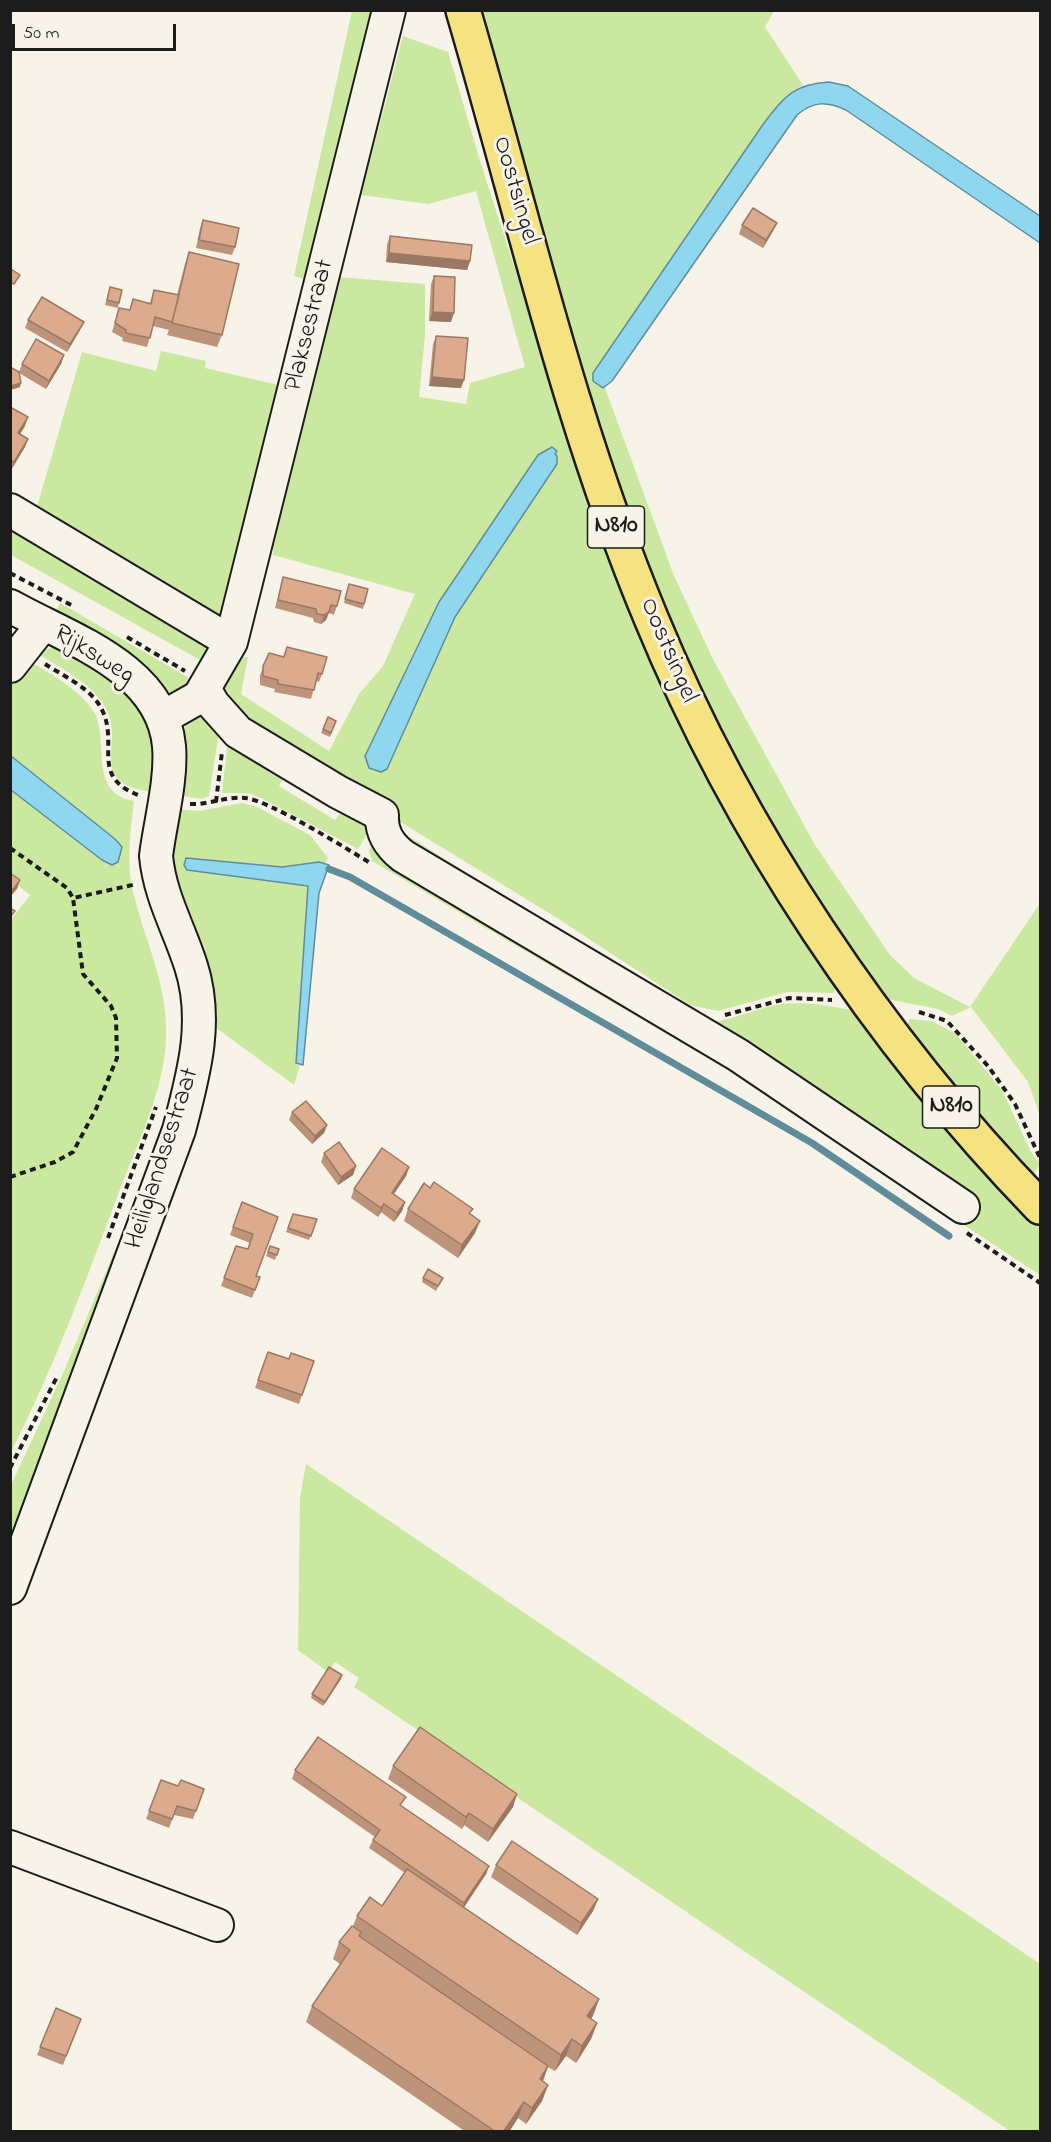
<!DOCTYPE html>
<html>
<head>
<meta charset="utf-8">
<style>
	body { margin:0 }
	#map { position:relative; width:1051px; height:2142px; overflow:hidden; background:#f7f3e8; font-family:"Indie Flower",sans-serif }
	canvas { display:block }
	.frame { position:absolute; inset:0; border:12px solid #1c1c1c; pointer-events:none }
	.scale { position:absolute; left:12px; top:24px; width:164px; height:27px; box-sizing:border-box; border:3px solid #1c1c1c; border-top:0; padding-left:8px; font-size:18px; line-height:21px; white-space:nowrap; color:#1c1c1c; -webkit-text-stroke:4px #f7f3e8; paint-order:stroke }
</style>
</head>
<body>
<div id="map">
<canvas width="1051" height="2142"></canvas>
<div class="frame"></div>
<div class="scale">50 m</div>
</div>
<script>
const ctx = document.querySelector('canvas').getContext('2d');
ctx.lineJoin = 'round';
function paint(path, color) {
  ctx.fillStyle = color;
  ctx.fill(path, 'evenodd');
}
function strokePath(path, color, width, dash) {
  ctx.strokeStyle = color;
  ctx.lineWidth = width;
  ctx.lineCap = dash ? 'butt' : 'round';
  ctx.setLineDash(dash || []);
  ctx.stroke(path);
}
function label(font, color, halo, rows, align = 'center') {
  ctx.font = font + ' "Indie Flower",sans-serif';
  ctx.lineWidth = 6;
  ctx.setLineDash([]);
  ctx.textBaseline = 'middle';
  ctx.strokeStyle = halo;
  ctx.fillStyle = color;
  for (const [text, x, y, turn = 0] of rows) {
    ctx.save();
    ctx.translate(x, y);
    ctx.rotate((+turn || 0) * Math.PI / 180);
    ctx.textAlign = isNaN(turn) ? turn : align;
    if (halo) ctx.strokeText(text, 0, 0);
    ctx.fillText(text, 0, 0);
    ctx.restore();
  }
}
paint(new Path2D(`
	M352,11h31l-67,271 -22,-6z
	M480,11h294l-9,16 38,58 -13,8 -26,30 -171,250v8l12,7 69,188 40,85 101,184 75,110 24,23 56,29 70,-104v213l-12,-34 -57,-75 -19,9 -14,-7 -57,-11 -117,-178 -85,-169 -90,-243z
	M403,36l45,16 33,112 88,272 268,544 -3,13 -47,-1 -69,19 -28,-6 -133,-87 -168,-103 5,-12 -9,-7 -6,3 -108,-54 -55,-55 20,-32 12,-1 -7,37 88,57 30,-57 24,-28 32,-72 -142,-39 1,-6 -6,-4 70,-268 87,7v52l-6,61 47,7 4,-21 55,-16 -49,-176 -48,13 -67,-9zM557,464l-102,153 -68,152 -6,3 -6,-2 16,-65 48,-103 19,-29z
	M161,351l45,10 -1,7 82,19 -61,235 -190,-112 46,-158 74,19z
	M10,524l198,122 1,19 -198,-110z
	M60,603l124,72 9,8 -15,11 -18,-4 -107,-73z
	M59,646l72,45 23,42 -1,59c-70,-9 -25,-48 -49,-87 -14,-23 -47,-39 -69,-53z
	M25,658c23,15 55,31 69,54 16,27 -7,81 40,89 -4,33 -8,63 0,95 11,43 30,82 32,127 3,59 -27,116 -47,169 -33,88 -65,176 -108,260l-1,-531 20,-26 -19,-15v-90l91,70 10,5 3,-26 -104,-83v-77z
	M204,713l16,13 -11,70 -7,3 -26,-4c2,-24 -4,-78 28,-82z
	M228,739l59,32 -8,15 56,34 11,-14 19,12 4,13 -11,18 -97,-51 -13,-5h-26z
	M242,803l15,4 53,28 18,23 -3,5 -43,4 -96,-9 -2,2 3,10 121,16 -11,179h3l-6,20 -79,-58 -5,-7 -29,-108 -12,-69 6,-34 24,2z
	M402,832l173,109 -176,-104z
	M374,839l336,183c25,-2 48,-15 72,-18 26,-3 54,3 79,8l148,180 31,33v50l-314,-206 -354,-208 -3,-10z
	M909,1019l22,2 24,12 47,57 29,62 9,12 -9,15 -125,-146z
	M148,1172l-137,395v-82l53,-114z
	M306,1464l734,500v167h-30l-656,-444 5,-9 -24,-16 -7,10 -30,-22 2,-152z`), '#cbe8a0');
const water = new Path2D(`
	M829,82l19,4 192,130v27l-194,-133c-20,-9 -32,-9 -49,5l-185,266 -9,7 -10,-7v-8l171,-250c21,-27 30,-39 65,-41z
	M552,447l5,4 -2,3 2,2v8l-102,153 -68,152 -6,3 -12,-4 -4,-12 74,-154 99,-147z
	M11,756l104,83 7,8 -4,15 -6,3 -10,-5 -91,-70z
	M186,858l96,9 37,-5 10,3 -10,28 -16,172 -7,-2 12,-177 -121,-16 -3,-5z`);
paint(water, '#8ed7ef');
strokePath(water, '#608c9b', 1.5);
strokePath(new Path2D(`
	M329,869l21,8 462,266 137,93`), '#608c9b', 7);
const minor = new Path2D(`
	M10,510l221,132
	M10,606c59,33 152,62 159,140 3,34 -9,77 -13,110 4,41 23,72 35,110 18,56 2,110 -12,164l-169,458
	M10,666l33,-42
	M205,690l8,14 25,28 100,60 44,23c-1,18 7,30 21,41l335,199 225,152
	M162,718l37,-21 32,-55 158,-632
	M10,1847l207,78`);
const major = new Path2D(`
	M463,10c60,204 106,412 188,608 88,214 228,423 389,589`);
strokePath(minor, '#1c1c1c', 36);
strokePath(major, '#1c1c1c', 38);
strokePath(new Path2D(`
	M10,573l63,33
	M127,637l58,34
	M45,664c17,11 41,22 53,39 26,38 -13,73 43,93
	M216,802l6,-50
	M190,804c19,1 36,-8 55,-6 24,2 102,51 127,66
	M10,848l57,40 6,10 64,-14
	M919,1012l28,9 41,45 27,38 25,54
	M725,1015l64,-17 43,2
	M10,1177l45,-15 18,-10 23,-43 21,-51 -1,-40 -5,-12 -28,-32 -10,-76
	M967,1233l73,50
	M108,1238l48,-131
	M10,1468l48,-93`), '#1c1c1c', 4, [6, 4.5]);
strokePath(minor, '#f7f3e8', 32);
strokePath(major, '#f5e382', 33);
paint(new Path2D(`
	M203,220l32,27 -3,8 -36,-7 4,-20z
	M742,225l31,6 -10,17 -24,-14z
	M390,236l80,25 -3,9 -81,-8 1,-17z
	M189,252l33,83 -5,12 -50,-12 2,-5 -16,-4 -6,21 -25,-6 1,-3 -11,-6 7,-24 11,2 3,-11 17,4 4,-13 23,5 8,-31z
	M434,276l17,46 -22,-1 2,-37z
	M110,287l9,16 -1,5 -13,-3z
	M28,320l52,10 -13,22 -42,-24z
	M436,336l25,52 -32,-2 4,-42z
	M64,355l-3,9 -15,25 -27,-16 1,14 -10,3v-23l9,5 3,-8z
	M10,407l15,19 -5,8 5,13 -14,23z
	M283,577l54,29 -3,9 -5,-2 -3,7 -5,4 -7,-2 -1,-4 -38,-10z
	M348,588l16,16 -1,5 -19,-6z
	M287,647l35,27 -3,8 -3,-1 -5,18 -37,-7 1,-3 -15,-4v-10l9,-22 14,4z
	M328,717l8,4 -6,16 -9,-4z
	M292,1112l35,13 -3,8 -12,11 -23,-24z
	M324,1153l32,13 -3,9 -15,10 -17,-23z
	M409,1167l-3,9 -12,18 11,8 -3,9 -8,11 -13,-10 -3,5 -27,-19 3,-9z
	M242,1202l36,15 -22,59 4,1 -8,21 -31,-12 15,-40 12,3 2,-6 -20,-8z
	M408,1209l63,5 4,19 -17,25 -54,-37z
	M293,1214l24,5 -8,21 -23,-8z
	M270,1246l9,3 -4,11 -9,-4z
	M423,1278h20l-7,13 -14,-9z
	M268,1352l21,7 25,2 -15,43 -44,-16z
	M341,1679l-18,27 -12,-8 1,-4z
	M393,1766l124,28 -4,13 -25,35 -24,-17 -2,4 -74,-50z
	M295,1770l107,36 87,60 -3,8 -22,33 135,92 -8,20 6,4 -6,16 -15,24 -10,-7 -11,15 -7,-4 -5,14 5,4 -6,16 -16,23 -8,-6 -9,14h-43l-160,-110 6,-16 28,-42 -7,-5 6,-17 14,-16 4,-10 25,-10 23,-33 -36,-25 4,-8 2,-3 -83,-58z
	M161,1780l17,6 26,3 -11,30 -19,-4 -5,13 -23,-9z
	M496,1865l102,34 -5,12 -16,24 -86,-58z
	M56,2008l25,11 -18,46 -26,-10z`), '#bd9379');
paint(new Path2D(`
	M777,223l-4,8 -10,17 3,-8z
	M389,253l81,8 -3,9 -81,-8z
	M433,312l21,1 -3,9 -22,-1z
	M84,322l-4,8 -13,22 3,-8z
	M64,355l-3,9 -15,25 3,-8z
	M432,377l32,3 -3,8 -32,-2z
	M21,383l-1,4 -10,3 1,-4z
	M28,417l-3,9 -10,16 3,-9z
	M28,439l-3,8 -14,23 3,-8z
	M329,612l-3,8 -5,4 3,-9z
	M20,880l-3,9 -7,8v-4z
	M327,1125l-3,8 -12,11 3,-8z
	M356,1166l-3,9 -15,10 3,-8z
	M409,1167l-3,9 -17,25 3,-8z
	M405,1202l-3,9 -8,11 3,-9z
	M384,1204l-3,8 -3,5 3,-9z
	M480,1221l-5,12 -17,25 4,-13z
	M342,1675l-1,4 -18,27 2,-4z
	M517,1794l-4,13 -25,35 5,-13z
	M469,1813l-5,12 -2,4 4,-12z
	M489,1866l-3,8 -25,38 3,-9z
	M598,1899l-5,12 -16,24 4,-12z
	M599,1999l-6,17 -12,17 6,-17z
	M597,2023l-6,16 -15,24 6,-17z
	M572,2039l-6,17 -11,15 6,-16z
	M548,2066l-6,17 -2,-4z
	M548,2085l-6,16 -16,23 6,-16z
	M524,2102l-6,16 -9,14h-6z`), '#9a7863');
const building = new Path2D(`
	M753,208l24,15 -11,17 -24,-15z
	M203,220l36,8 -4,19 -36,-7z
	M390,236l82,9 -2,16 -81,-8z
	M189,252l50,12 -17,71 -50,-12z
	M11,269l9,6 -6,9 -4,-2z
	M434,276l21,1 -1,36 -21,-1z
	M110,287l12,3 -3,13 -12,-3z
	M154,290l25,5 -7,27 -17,-5 -5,21 -24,-5v-3l-11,-7 4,-15 11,2 3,-11 18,5z
	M42,297l42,25 -14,22 -42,-24z
	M436,336l32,2 -4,42 -32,-3z
	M36,339l28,16 -15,26 -27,-17z
	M10,367l9,5 2,11 -10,3z
	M10,407l18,10 -10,16 10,6 -14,23 -4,-2z
	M283,577l58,14 -4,15 -6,-1 -2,7 -5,3 -7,-1 -1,-5 -38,-9z
	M349,584l19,5 -4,15 -19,-5z
	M287,647l40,10 -5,17 -4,-1 -4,17 -36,-6v-4l-15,-4v-10l6,-13 15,4z
	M328,717l8,4 -5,12 -8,-4z
	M10,873l10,7 -10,13z
	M10,908l5,3 -5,6z
	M306,1101l21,24 -12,11 -23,-24z
	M339,1142l17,24 -15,11 -17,-24z
	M382,1148l27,19 -17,26 13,9 -8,11 -13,-9 -3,4 -27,-19z
	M434,1182l39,27 -4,4 11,8 -18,24 -54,-36 16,-26 6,5z
	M242,1202l36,15 -22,59 4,1 -5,13 -31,-12 12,-32 12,3 5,-15 -20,-7z
	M293,1214l24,5 -6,17 -23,-8z
	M270,1246l9,3 -2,6 -9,-3z
	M428,1269l15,9 -5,8 -15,-8z
	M268,1352l21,7 2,-6 23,8 -12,34 -44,-15z
	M329,1667l13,8 -17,27 -13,-8z
	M420,1727l97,67 -24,35 -24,-16 -3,4 -73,-51z
	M318,1737l88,60 -6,8 89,61 -25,37 -91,-63 7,-10 -85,-60z
	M161,1780l17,6 3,-6 23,9 -8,22 -19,-5 -5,13 -23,-8z
	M512,1841l86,58 -17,24 -85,-58z
	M407,1869l192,130 -12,17 10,7 -15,23 -10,-7 -11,16 -204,-139 13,-19 12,9z
	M352,1926l9,6 -2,4 189,130 -8,13 8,6 -16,23 -8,-6 -21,30h-7l-184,-126 38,-56 -11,-8z
	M56,2008l25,11 -15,37 -26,-9z`);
paint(building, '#dcab8d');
strokePath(building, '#9a7863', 1.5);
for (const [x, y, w] of [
	[616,527,57],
	[951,1107,57]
]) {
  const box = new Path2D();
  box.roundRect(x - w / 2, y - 21, w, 42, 4.5);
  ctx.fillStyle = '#f7f3e8';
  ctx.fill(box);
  strokePath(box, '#1c1c1c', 1.5);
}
label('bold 24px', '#1c1c1c', null, [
	["N810",616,527],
	["N810",951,1107]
]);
label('26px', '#1c1c1c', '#f7f3e8', [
	["Oostsingel",514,191,74],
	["Plaksestraat",311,326,-76],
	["Oostsingel",667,651,67],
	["Rijksweg",93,656,32],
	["Heiliglandsestraat",164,1159,-72]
]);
</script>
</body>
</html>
